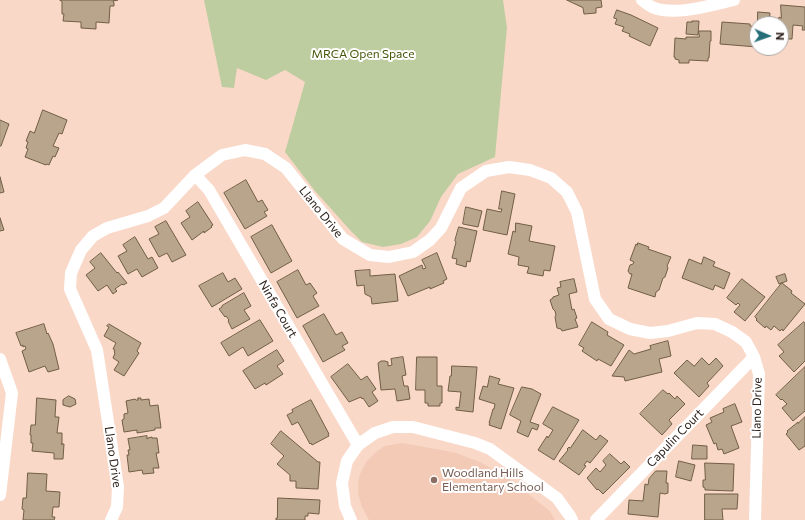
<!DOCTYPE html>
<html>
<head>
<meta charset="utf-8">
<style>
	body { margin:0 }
	#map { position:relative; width:805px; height:520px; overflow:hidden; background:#fad8c8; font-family:Commissioner,sans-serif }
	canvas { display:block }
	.north { position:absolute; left:749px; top:16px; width:40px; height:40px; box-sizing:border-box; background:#fff; border:1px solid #aba6a3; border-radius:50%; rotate:92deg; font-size:11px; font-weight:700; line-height:16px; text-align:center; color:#2c201a }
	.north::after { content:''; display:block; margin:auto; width:14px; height:18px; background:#266f79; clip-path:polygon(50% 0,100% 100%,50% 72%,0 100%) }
</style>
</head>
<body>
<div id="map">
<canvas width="805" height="520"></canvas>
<div class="north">N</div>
</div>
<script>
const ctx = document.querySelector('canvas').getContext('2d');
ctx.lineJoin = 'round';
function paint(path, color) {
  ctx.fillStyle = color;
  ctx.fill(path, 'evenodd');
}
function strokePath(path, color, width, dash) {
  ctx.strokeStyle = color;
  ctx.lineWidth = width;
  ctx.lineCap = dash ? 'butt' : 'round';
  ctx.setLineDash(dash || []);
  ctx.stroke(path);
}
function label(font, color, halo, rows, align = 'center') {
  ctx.font = font + ' Commissioner,sans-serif';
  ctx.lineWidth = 4;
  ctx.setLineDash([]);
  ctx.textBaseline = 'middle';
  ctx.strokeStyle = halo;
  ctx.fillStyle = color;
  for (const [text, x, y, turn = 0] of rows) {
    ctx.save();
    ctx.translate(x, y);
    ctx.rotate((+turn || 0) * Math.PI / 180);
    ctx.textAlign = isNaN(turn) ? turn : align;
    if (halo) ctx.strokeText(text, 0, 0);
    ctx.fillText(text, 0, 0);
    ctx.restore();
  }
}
paint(new Path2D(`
	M402,443l34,6 20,4 24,9 28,16 42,33 5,9h-186l-7,-13 -4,-13v-12l2,-8 6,-12 11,-11 8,-5z`), '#f3cab6');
paint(new Path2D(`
	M204,0h299l4,28 -12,129 -37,17 -17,23 -11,24 -13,16 -16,7 -18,3 -21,-5 -12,-12 -35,-39 -30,-39 20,-70 -20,-12 -19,10 -29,-12 -3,20 -12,-1z`), '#becda0');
const building = new Path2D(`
	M60,0h58l-5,1 1,2v3h-4l-1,17 -13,-1v7l-15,-1v-6l-18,-1 1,-7h-2v-12z
	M567,0h34l1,7 -6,1v5l-12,1 -1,-6z
	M781,5l24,2v23h-3l1,-4 -10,-1 -1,14h-11v-15h-3l1,-7 2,1z
	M617,10l14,5 27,13 -8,18 -21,-10 1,-2 -8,-3 2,-4 -9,-3 2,-5 -3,-1z
	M758,12l12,1 -1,11h-12v23l-37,-3 2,-22 28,2v2l7,1z
	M692,21h7l-1,14 -12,-1 1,-12h5z
	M699,31h12v10h-1l-1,17h-1v3l-19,-1v3h-10v-3l-4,-1v-2h-1l1,-19 11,1v-2h13z
	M43,110l24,10 -5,14 -3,-1 -6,13 6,2 -4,9 -2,-1 -4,9 -2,-1 -1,1 -21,-8 3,-8 -2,-1 2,-6 -2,-1 4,-10 4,2z
	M0,120l9,4 -8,22h-1z
	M0,177l4,15 -4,1z
	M246,180l12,22 4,-2 6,10 -4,2 3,4 -22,13 -21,-36z
	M502,191l13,3 -8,41 -24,-5 4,-21 14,3 1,-3h-3z
	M198,202l15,23 -2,1 1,1 -8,6v-2l-12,9 -11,-17 9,-6 -4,-6z
	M466,207l16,4 -4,16 -15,-3z
	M0,218l4,12 -4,1z
	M166,221l20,34 -14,7 -5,-9 -8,4 -10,-18 10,-5 -4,-7z
	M516,223l16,3 -3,15 26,5 -5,25 -6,-1 -1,6 -16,-3 2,-6 -11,-2 1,-8 -11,-3 5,-23 2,1z
	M272,225l20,36 -21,12 -20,-36z
	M459,227l18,4 -7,31 -3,-1 -1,6 -10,-3 1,-5 -5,-1 4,-16 -1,-1z
	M135,237l13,22 4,-2 6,11 -16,9 -5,-8 -9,5 -10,-18 9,-5 -4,-6z
	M638,243l11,4 -1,2 23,8 -4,9 1,2 -3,9 -2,1 -4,12 -3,2 -1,5 -27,-9 4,-14h-2l-2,-3 2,-6 3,-1 1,-2 -4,-2 6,-16 1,1z
	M101,253l16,20 1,-1 9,11 -4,2 -1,-1 -7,5 2,2 -4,3 -6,-9 -9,6 -12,-16 9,-7 -5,-6z
	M437,253l10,26 -4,2 1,2 -14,6v-2l-22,9 -9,-20 23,-11 1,4 3,-1 -4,-8z
	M704,257l11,5 -2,4 17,7 -6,16 -9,-4 -2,5 -31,-12 7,-19 12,5z
	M298,270l8,15 4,-2 7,10 -4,3 6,10 -22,12 -20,-36z
	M370,270v6l25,-2 3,27 -26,3 -1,-7 -6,-3 -1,-9 -7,1 -2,-15z
	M223,273l5,9 7,-4 7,11 -30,18 -13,-21z
	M785,274l2,7 -8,3 -3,-7z
	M574,279l3,13 -8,2 3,16 2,-1 3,9 -2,1 3,8 -16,4 -1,-2 -4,-1 -2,-11 1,-2 -1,-4 -2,-2 -3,-9 3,-2v-1l6,-2 -2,-7 4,-1 -1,-5z
	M742,279l23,18 -20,24 -11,-9 6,-7 -2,-2 -2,2 -9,-7z
	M782,283l10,8 -1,2 14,11 -22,27 -1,-2 -2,2 -6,-5 -3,4 -5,-4 -1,2 -9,-8 1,-1 -2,-2z
	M244,293l7,13 -7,4 6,9 -18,10 -4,-8 1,-1 -3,-4 -1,1 -6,-8 3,-2v-1z
	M324,314l12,21 6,-3 6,11 -6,3 3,4 -22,12 -20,-36z
	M260,320l13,21 -25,15 -5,-9 -14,9 -8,-13z
	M592,322l16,10 -1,3 17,10 -13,21 -13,-7 -1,2 -15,-10 2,-3 -5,-3z
	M804,322l1,2v37l-11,11 -15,-16 5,-4 -6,-7z
	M44,324l3,10 1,-1 5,11 6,25 -11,3 -3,-6 -16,6 -7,-21 4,-2 -1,-3 -2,1v-2l-2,1 -5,-13z
	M109,324l32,19 -4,8 2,2 -15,23 -10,-6 5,-8 -6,-4 2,-5 -1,-1 1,-2 -2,-1 3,-6 -12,-7 5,-9 -2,-1z
	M668,341l3,15 -12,3 3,13 -37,9 -1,-4 -12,-1 17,-26 5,4 17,-5 -1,-3z
	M277,350l7,11 -7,5 6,8 -17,11 -1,-2 -10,6 -12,-18z
	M403,357l3,18 -4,1 2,10h4l2,13 -13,2 -2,-12 -14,1 -3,-27 3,-2h4l3,1v4l4,-1 -1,-6z
	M417,357h20v29h5v17h-2v3h-12v-3h-3v-13h-9z
	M702,358l7,7 7,-7 7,8 -16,17 2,3 -10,11 -25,-24 13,-13 7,6z
	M348,364l13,16 6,-4 9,13 -4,3 6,9 -9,6 -6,-9 -1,1 -1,-2 -12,5 -18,-25z
	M452,366l25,1 -4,45 -17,-2v-3l3,1 2,-16 -13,-1 2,-15h1z
	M805,367v44l-12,10 -11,-13 5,-4 -5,-5 -1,1 -5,-5z
	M490,376l10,3 -2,5 16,4 -13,41 -12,-4 1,-2h-1l4,-14h1l1,-5 -16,-5 4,-13 4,1z
	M522,387l10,2 9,5 -11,28 9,3 -2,5 -5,-2 -4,9 -11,-5 4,-11 -11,-6z
	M663,390l5,4 1,-1 6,6 2,-3 8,8 -16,16 3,4 -10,11 -22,-21z
	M69,396l6,3 1,5 -6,3 -7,-2v-5z
	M37,398l19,2 -1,17h4l-2,16h5v11h-1h3l-1,15h-9v-6l-22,-2 1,-8h-2v-8h-1l1,-10h4z
	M138,398h3v2l8,-1 1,7 8,-1 3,23h-6v2l-18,3v-3l-13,2 -2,-12 2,-1v-5l4,-1 -2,-12 9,-2 1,1h2z
	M311,400l18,34h-1l1,2 -17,9 -1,-2 -1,1 -12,-22 -6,3 -5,-10 6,-3 -1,-2z
	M735,404l7,18 -11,4 8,22 -15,6 -2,-5 -4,1 -2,-7 -2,1 -8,-19 6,-3 -2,-4 14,-6 -1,-3z
	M553,407l26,13 -25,40 -16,-10 9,-14 1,2 5,-8 -10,-6z
	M805,417v29l-6,4 -13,-16 2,-2 -1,-1 11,-9v1z
	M583,430l13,10 4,-5 8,6 -18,22 -3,-2 -3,4 2,1 -7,9 -20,-14 9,-11 -1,-1 2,-2 1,1z
	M281,431l37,31h2l-2,27 -22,-1v-7h-6v-6l-13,-11 7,-8 -13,-12z
	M147,436v3l1,-1 4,-1v1h5l2,15h-3l3,15h-6l1,5 -11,1 -1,-4 -13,2 -2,-17h2l-1,-5h2l-2,-11z
	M693,445l14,1v13h-15z
	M610,454l11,10 3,-3 6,6 -27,27 -5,-5 -1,1 -10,-12 9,-10 4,4 6,-7 -3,-4z
	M679,461l16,4 -4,16 -15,-4z
	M705,463l29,1 -1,27 -28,-1v-2l-2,-1v-7h2z
	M656,471h11l-1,12h2v10l-3,1 -5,-1 -2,24 -30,-3 1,-14 14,1 2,-17 3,1 1,-6z
	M28,473l19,1 -1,17 14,1 -1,15h-6l-1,10h3l-1,3h-31l1,-10 -2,-1 1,-11h3z
	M705,494h33l-1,15h-15l1,11h-18z
	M278,498l42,2 -1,14 -11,-1v3h-3v4h-29v-2h1z`);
paint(building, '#b9a58b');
strokePath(building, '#705e45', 1);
strokePath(new Path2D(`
	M642,0c3,2 6,5 10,7 22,10 59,-2 82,-7
	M195,175l14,15 149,255
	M0,359l12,34 -12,102
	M111,520l6,-13 1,-20 -21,-137 -27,-61 1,-16 10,-23 12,-14 14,-8 41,-12 16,-8 31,-33 27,-20 23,-5 20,4 21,14 57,71 27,16 19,2 24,-5 17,-12 11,-12 20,-40 25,-17 23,-4 21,3 21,8 16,14 10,20 18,87 14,20 21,10 20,4 18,-2 29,-8 18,1 17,8 14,10 8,15 5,17 -4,146
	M351,520l-6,-14 -3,-23 5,-22 11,-16 17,-12 18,-6h20l62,16 15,6 67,49 13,18 2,4
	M596,520l158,-163`), '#fff', 12);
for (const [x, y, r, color] of [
	[434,480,4,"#8d6e63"]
]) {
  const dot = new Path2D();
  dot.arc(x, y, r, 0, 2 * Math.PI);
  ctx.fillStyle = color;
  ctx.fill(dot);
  strokePath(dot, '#fff', 1.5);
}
label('12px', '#455708', '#fff', [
	["MRCA Open Space",363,54]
]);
label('12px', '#2c201a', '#fff', [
	["Llano Drive",321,212,51],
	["Ninfa Court",278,309,60],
	["Llano Drive",757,408,-89],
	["Capulin Court",675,438,-46],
	["Llano Drive",113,457,82]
]);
label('12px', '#785e54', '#fff', [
	["Woodland Hills",442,473],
	["Elementary School",442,487]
], 'left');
</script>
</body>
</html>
